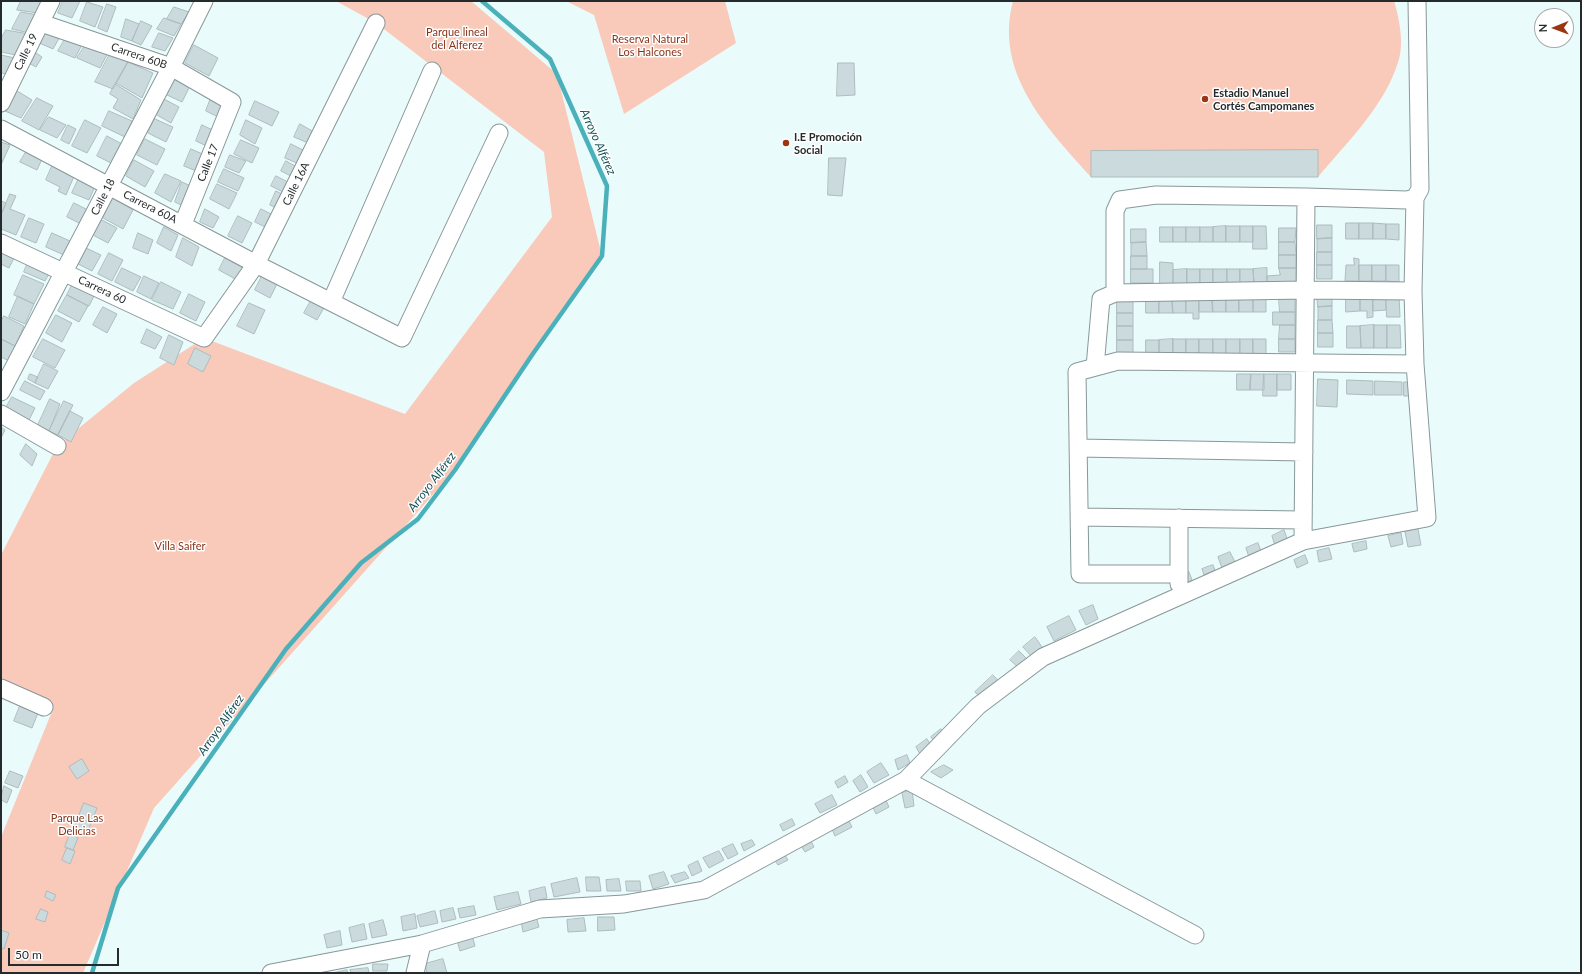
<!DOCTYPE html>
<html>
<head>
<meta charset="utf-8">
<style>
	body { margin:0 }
	#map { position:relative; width:1582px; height:974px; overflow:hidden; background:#eafbfc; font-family:Lato,sans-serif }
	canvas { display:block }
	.frame { position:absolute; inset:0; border:2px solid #252b2c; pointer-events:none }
	.north { position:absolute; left:1534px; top:8px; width:40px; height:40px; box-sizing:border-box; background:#fff; border:1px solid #a8aaab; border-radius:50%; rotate:269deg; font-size:11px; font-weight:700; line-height:16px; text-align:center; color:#252b2c }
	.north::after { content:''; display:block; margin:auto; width:14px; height:18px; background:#9c3512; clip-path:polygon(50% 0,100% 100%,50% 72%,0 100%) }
	.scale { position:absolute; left:8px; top:948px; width:111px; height:18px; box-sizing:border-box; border:2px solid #252b2c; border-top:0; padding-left:5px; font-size:12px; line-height:14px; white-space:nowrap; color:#252b2c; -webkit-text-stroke:3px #fff; paint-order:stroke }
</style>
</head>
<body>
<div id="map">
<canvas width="1582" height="974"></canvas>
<div class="frame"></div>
<div class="north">N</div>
<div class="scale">50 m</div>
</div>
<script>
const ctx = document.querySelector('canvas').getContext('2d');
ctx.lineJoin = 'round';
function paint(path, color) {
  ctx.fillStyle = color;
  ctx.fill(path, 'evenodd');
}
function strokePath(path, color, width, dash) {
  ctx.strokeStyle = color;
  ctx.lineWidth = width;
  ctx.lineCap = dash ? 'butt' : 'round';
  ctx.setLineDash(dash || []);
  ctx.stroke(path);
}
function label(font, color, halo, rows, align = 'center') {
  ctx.font = font + ' Lato,sans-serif';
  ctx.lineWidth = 3;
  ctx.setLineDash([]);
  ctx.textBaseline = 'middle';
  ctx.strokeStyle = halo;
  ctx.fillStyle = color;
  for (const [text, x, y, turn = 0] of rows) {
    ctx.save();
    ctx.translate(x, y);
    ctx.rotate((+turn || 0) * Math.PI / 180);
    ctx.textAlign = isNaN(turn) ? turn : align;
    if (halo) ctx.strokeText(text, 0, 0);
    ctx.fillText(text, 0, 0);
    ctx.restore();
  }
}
paint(new Path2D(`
	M336,1h135l86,73 45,182 -147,214 -301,338 -71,165h-82v-136l50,-123 -7,-7 -43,-19v-133l56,-109 77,-63 70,-45 201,76 147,-197 -8,-65 -168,-129z
	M566,1h159l11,42 -112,71 -30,-99z
	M1013,1h381c5,16 10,41 5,58 -13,46 -51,82 -81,118h-227c-45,-50 -97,-104 -78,-176z`), '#f9c9ba');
strokePath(new Path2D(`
	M92,973l26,-85 168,-239 75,-86 57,-44 37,-49 77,-115 70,-99 5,-70 -57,-127 -68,-58`), '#4ab1bb', 4.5);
const building = new Path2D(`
	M21,1h24l-7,12 -21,-3z
	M63,1h17l-8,17 -14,-5z
	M87,2l16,5 -8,20 -15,-6z
	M107,4l9,3 -9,25 -9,-4z
	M174,7l15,5 -8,12 -14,-5z
	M21,12l17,3 -9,18 -17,-4z
	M164,18l17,6 -7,12 -17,-7z
	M126,19l13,5 -7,17 -11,-4z
	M141,21l11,5 -11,19 -9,-4z
	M47,27l15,6 -9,16 -16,-7z
	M6,30l23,4 -13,21 -15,-3v-13z
	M159,33l14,5 -8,13 -13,-4z
	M67,36l16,7 -8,15 -17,-7z
	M86,44l22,9 -8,15 -23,-10z
	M194,45l24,13 -9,18 -24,-13z
	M33,51l9,6 -6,10 -9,-5z
	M110,54l18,8 -15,27 -18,-7z
	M1,55l14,3 -8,16 -6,-1z
	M128,62l25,11 -11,25 -26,-15z
	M838,63h16l1,32 -18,1z
	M175,79l15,7 -8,16 -15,-7z
	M115,84l26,16 -8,19 -20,-11 5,-9 -8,-5z
	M17,91l15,9 -11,18 -16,-7z
	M212,95l16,8 -6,16 -16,-8z
	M37,98l16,8 -14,24 -17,-9z
	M164,99l15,8 -8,16 -14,-8z
	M255,101l24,11 -7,14 -23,-11z
	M109,111l23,10 -7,16 -23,-11z
	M49,117l17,8 -9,13 -17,-8z
	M155,119l18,8 -7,15 -18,-9z
	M85,120l16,8 -14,25 -15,-7z
	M246,120l16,8 -7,16 -15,-9z
	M300,124l14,8 -6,11 -14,-6z
	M68,125l8,4 -7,15 -8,-4z
	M202,125l15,7 -6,16 -15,-7z
	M107,136l15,8 -9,20 -16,-8z
	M145,139l20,10 -8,16 -20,-10z
	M241,140l18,8 -7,15 -18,-9z
	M1,142l9,3 -9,20z
	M291,144l14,7 -6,13 -14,-6z
	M191,149l16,7 -6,17 -17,-7z
	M1318,150v27h-227v-26z
	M26,152l16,7 -5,11 -17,-8z
	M230,155l16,6 -7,12 -14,-6z
	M829,158h17l-4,38 -14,-1z
	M134,160l20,11 -9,16 -19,-11z
	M286,161l11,6 -4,10 -12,-6z
	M53,164l22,10 -9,21 -8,-4 2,-4 -14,-7z
	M224,169l20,9 -6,13 -20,-9z
	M165,174l16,7 -10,21 -16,-9z
	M80,176l16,8 -7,16 -17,-7z
	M276,176l14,7 -5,10 -14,-7z
	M182,182l11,5 -8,20 -10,-5z
	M217,184l20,9 -8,16 -19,-10z
	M276,191l8,4 -6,14 -8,-4z
	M10,194l6,2 -6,13 15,6 -9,20 -15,-6v-14z
	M113,198l20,12 -10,19 -20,-11z
	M1,201l5,2 -5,12z
	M74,203l14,7 -7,14 -14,-7z
	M205,209l14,8 -6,11 -13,-6z
	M261,209l14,7 -6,13 -14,-7z
	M238,216l14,7 -10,20 -14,-7z
	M29,218l15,6 -8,19 -15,-6z
	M102,220l15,8 -9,15 -15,-8z
	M1346,223h13v16h-13z
	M1359,223h14v16h-14z
	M1373,223l13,1v15h-13z
	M1386,224h13v16l-13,-1z
	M1317,225h15v13l-15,1z
	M1226,226h14v16h-14z
	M1226,226v16h-13v-15z
	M1240,226h13v16h-13z
	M1253,226h13l1,23h-14z
	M164,227l14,8 -7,16 -14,-8z
	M1160,227h13v15h-13z
	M1173,227h13v15h-13z
	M1186,227h14v15h-14z
	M1200,227h13v15h-13z
	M1279,228h17l-1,14h-16z
	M1131,229h15v13l-15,1z
	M52,233l18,8 -6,14 -18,-8z
	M138,233l15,7 -5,14 -15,-6z
	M183,238l16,9 -7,19 -16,-9z
	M1332,238v14h-15v-13z
	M1146,242l1,14h-16v-13z
	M1279,242h16l1,13h-17z
	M86,248l15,7 -9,16 -14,-7z
	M1,252l13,6 -5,10 -8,-4z
	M1317,252h15v13h-15z
	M109,253l14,7 -11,21 -14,-7z
	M1279,255h17v13h-17z
	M1131,256h16v13h-16z
	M225,258l18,10 -6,12 -18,-10z
	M1354,258l5,1v22h-14l1,-16h8z
	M29,260l22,10 -6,11 -21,-9z
	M1160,262l13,1v22h-13z
	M1317,265h15v14h-15z
	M1359,265h13v16h-13z
	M1372,265h14v16h-14z
	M1386,265h13v17l-13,-1z
	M122,268l19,9 -8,14 -18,-9z
	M1267,268v16h-13l-1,-15z
	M1279,268h17v14h-29v-6l13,-1z
	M1131,269h22v14h-22z
	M1187,269h13v16h-13z
	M1187,269v16h-14v-15z
	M1200,269h13v15l-13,1z
	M1213,269h14v15h-14z
	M1227,269h13v15h-13z
	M1240,269h13l1,15h-14z
	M23,275l21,9 -10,20 -20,-9z
	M144,276l15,7 -8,16 -14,-7z
	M262,276l15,8 -7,14 -15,-8z
	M161,282l20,10 -8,17 -21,-9z
	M72,285l22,11 -5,10 -22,-11z
	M1317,293h15v13l-14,1z
	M189,294l16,8 -9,19 -16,-8z
	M67,295l21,11 -9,16 -21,-11z
	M1373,295h13v15l-13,1z
	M1373,295v22l-6,1v-7h-7v-15z
	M1386,295h13l1,22h-13z
	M18,296l16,8 -9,20 -16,-7z
	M1266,296v16h-13v-15z
	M1346,296h14v15l-14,1z
	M1146,297h13v16h-13z
	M1159,297h13l1,16h-14z
	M1172,297h14v16h-13z
	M1186,297h13v22h-6v-6h-7z
	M1199,297h13l1,15h-14z
	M1212,297h14v15h-13z
	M1226,297h13v15h-13z
	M1239,297h14v15h-14z
	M312,299l13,7 -8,14 -13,-7z
	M1279,299h16v13h-15z
	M1117,300h16v13h-16z
	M249,303l16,7 -11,24 -17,-8z
	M1332,306v14h-14v-13z
	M103,307l14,7 -10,19 -14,-8z
	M1273,312h22v13h-22z
	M1117,313h16v13h-16z
	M56,315l16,8 -10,19 -16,-9z
	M4,316l20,10 -9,20 -14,-7v-17z
	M1318,320h14l1,13h-15z
	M1280,325h15v14h-16z
	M1374,325h13v23h-13z
	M1374,325v23h-13l-1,-22z
	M1387,325h13l1,23h-14z
	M1117,326h16v14h-16z
	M1347,326h13l1,22h-14z
	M147,329l15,8 -7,12 -14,-6z
	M1318,333h15v14h-15z
	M169,335l14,7 -9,23 -14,-7z
	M1,339l14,7 -6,15 -8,-4z
	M43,339l22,11 -10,18 -22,-11z
	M1173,339v16h-14v-15z
	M1173,339h13v16h-13z
	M1186,339h13v16h-13z
	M1199,339h14v16h-14z
	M1213,339h13v16h-13z
	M1226,339h14v16h-14z
	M1240,339h13v16h-13z
	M1253,339h13v15l-13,1z
	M1279,339h16v13h-16z
	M1117,340h16v13h-16z
	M1146,340h13v15l-13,-2z
	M195,348l16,8 -8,16 -15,-8z
	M44,364l14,7 -10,18 -13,-6z
	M30,374l8,3 -3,6 -7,-4z
	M1237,374h14l-1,16h-13z
	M1251,374h13v16h-14z
	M1264,374h13v22h-14z
	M1277,374h14v16h-14z
	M1318,379l20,1 -1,27 -20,-1z
	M1347,380l26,1v14l-26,-1z
	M25,381l20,10 -5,9 -20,-10z
	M1375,381l27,1v13h-27z
	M1404,382h7l-1,14h-6z
	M12,397l23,11 -6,12 -23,-12z
	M50,399l10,5 -11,27 -11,-6z
	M64,401l9,4 -15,30 -9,-4z
	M70,411l13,7 -12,24 -13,-7z
	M1,427l4,3 -4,8z
	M26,444l11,10 -5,12 -12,-11z
	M1418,529l3,16 -13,2 -3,-15z
	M1284,530l4,11 -13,5 -3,-10z
	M1401,533l2,11 -12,3 -3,-11z
	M1366,541l1,8 -13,3 -2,-8z
	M1258,543l3,8 -12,6 -3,-9z
	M1329,548l3,11 -13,3 -2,-11z
	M1230,552l5,10 -13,6 -4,-11z
	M1305,555l3,8 -11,5 -3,-8z
	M1213,565l2,5 -11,5 -2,-6z
	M1189,572l3,8 -7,3 -3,-8z
	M1093,605l5,14 -12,6 -7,-14z
	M1069,616l7,14 -22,11 -7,-14z
	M1035,637l7,10 -10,10 -9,-10z
	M1019,651l9,9 -9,8 -9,-8z
	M993,675l9,10 -18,16 -9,-9z
	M20,706l18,7 -6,15 -18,-7z
	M941,729l5,6 -10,10 -5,-8z
	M927,739l6,9 -12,8 -5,-9z
	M907,755l3,8 -12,7 -3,-10z
	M82,759l7,12 -12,8 -8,-12z
	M881,763l8,12 -15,8 -7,-11z
	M944,765l9,5 -12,8 -10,-6z
	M10,771l13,5 -5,12 -13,-5z
	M861,775l7,12 -8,5 -7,-11z
	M845,776l3,6 -10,6 -3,-6z
	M4,786l8,4 -5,13 -6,-3z
	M912,790l2,16 -9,2 -3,-15z
	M832,795l5,10 -17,8 -5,-9z
	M884,796l5,11 -13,7 -5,-11z
	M84,803l13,5 -6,15 -13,-5z
	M846,815l6,12 -17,9 -5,-12z
	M78,818l13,5 -6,14 -12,-5z
	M792,819l3,6 -12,6 -3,-6z
	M70,834l8,4 -5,12 -8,-3z
	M808,835l6,12 -9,5 -7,-11z
	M752,840l3,5 -11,6 -3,-7z
	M733,844l5,10 -10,5 -6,-10z
	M67,848l8,3 -5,13 -8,-4z
	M782,850l6,10 -10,5 -6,-9z
	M719,851l5,9 -15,8 -6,-10z
	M698,861l4,10 -10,5 -4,-10z
	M664,872l5,12 -16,5 -4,-13z
	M685,872l4,6 -14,5 -4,-7z
	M586,877h13l2,14h-14z
	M577,878l3,14 -26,5 -3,-13z
	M619,879l2,12h-14l-1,-11z
	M626,881h14l1,10h-14z
	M545,887l2,11 -16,4 -2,-11z
	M47,891l9,4 -3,6 -8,-4z
	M518,892l3,12 -24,6 -3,-13z
	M474,906l2,9 -16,3 -2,-9z
	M453,908l3,11 -14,3 -2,-11z
	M41,909l7,3 -3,10 -9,-3z
	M435,911l3,12 -18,4 -3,-11z
	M415,914l2,14 -14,3 -2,-14z
	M536,916l3,11 -16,5 -2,-11z
	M598,917h16l1,13 -17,1z
	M584,918l2,13 -18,1 -1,-12z
	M383,920l4,15 -15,3 -3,-14z
	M364,924l3,15 -15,3 -3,-14z
	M1,930l8,3 -5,16 -3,-1z
	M340,931l2,14 -15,3 -3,-13z
	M472,935l3,11 -15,5 -3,-11z
	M443,959l4,14h-20l-2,-9z
	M373,964h15l-1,7h-14z
	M368,968l1,5h-18l-1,-3z
	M347,970l1,3h-15z`);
paint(building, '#cbdbdd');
strokePath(building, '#adbdbf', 1);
const minor = new Path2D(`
	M41,23l130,44 61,35 -49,122
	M1,103l50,-102
	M1,129l255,135 146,74 97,-205
	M1,243l203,95 52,-74 120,-241
	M1115,293l190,-3 108,1
	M331,302l101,-231
	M1095,367l6,-68 14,-6v-82l5,-11 36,-5 150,2 101,3 8,-2
	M1,392l170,-325 33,-66
	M1,414l56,32
	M1078,448l226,4
	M1079,517l224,3
	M1179,518v66
	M1303,541l3,-344
	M1179,574h-99l-3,-202 41,-11 297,3
	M1,688l43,19
	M906,780l289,155
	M271,973l151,-29 118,-35 84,-5 80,-14 202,-110 72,-74 65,-49 260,-116 124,-23 -12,-154 -2,-73 2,-93 5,-9 -3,-188
	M415,973l7,-29`);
strokePath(minor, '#889799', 19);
strokePath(minor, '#fff', 17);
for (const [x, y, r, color] of [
	[1205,99,4,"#9c3512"],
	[786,143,4,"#9c3512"]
]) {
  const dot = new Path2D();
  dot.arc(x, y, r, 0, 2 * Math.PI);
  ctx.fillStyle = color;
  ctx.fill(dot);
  strokePath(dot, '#fff', 1.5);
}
label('11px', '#883318', '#fff', [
	["Parque lineal",457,32],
	["del Alferez",457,45],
	["Reserva Natural",650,39],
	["Los Halcones",650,52],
	["Villa Saifer",180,546],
	["Parque Las",77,818],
	["Delicias",77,831]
]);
label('11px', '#252b2c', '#fff', [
	["Calle 19",26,52,-64],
	["Carrera 60B",139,56,19],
	["Calle 17",208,163,-68],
	["Calle 16A",296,184,-64],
	["Calle 18",103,197,-63],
	["Carrera 60A",150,207,27],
	["Carrera 60",102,290,25]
]);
label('bold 11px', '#252b2c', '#fff', [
	["Estadio Manuel",1213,93],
	["Cortés Campomanes",1213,106],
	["I.E Promoción",794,137],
	["Social",794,150]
], 'left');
label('italic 12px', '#135157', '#fff', [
	["Arroyo Alférez",598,142,66],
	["Arroyo Alférez",432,482,-53],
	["Arroyo Alférez",221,725,-55]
]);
</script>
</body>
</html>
